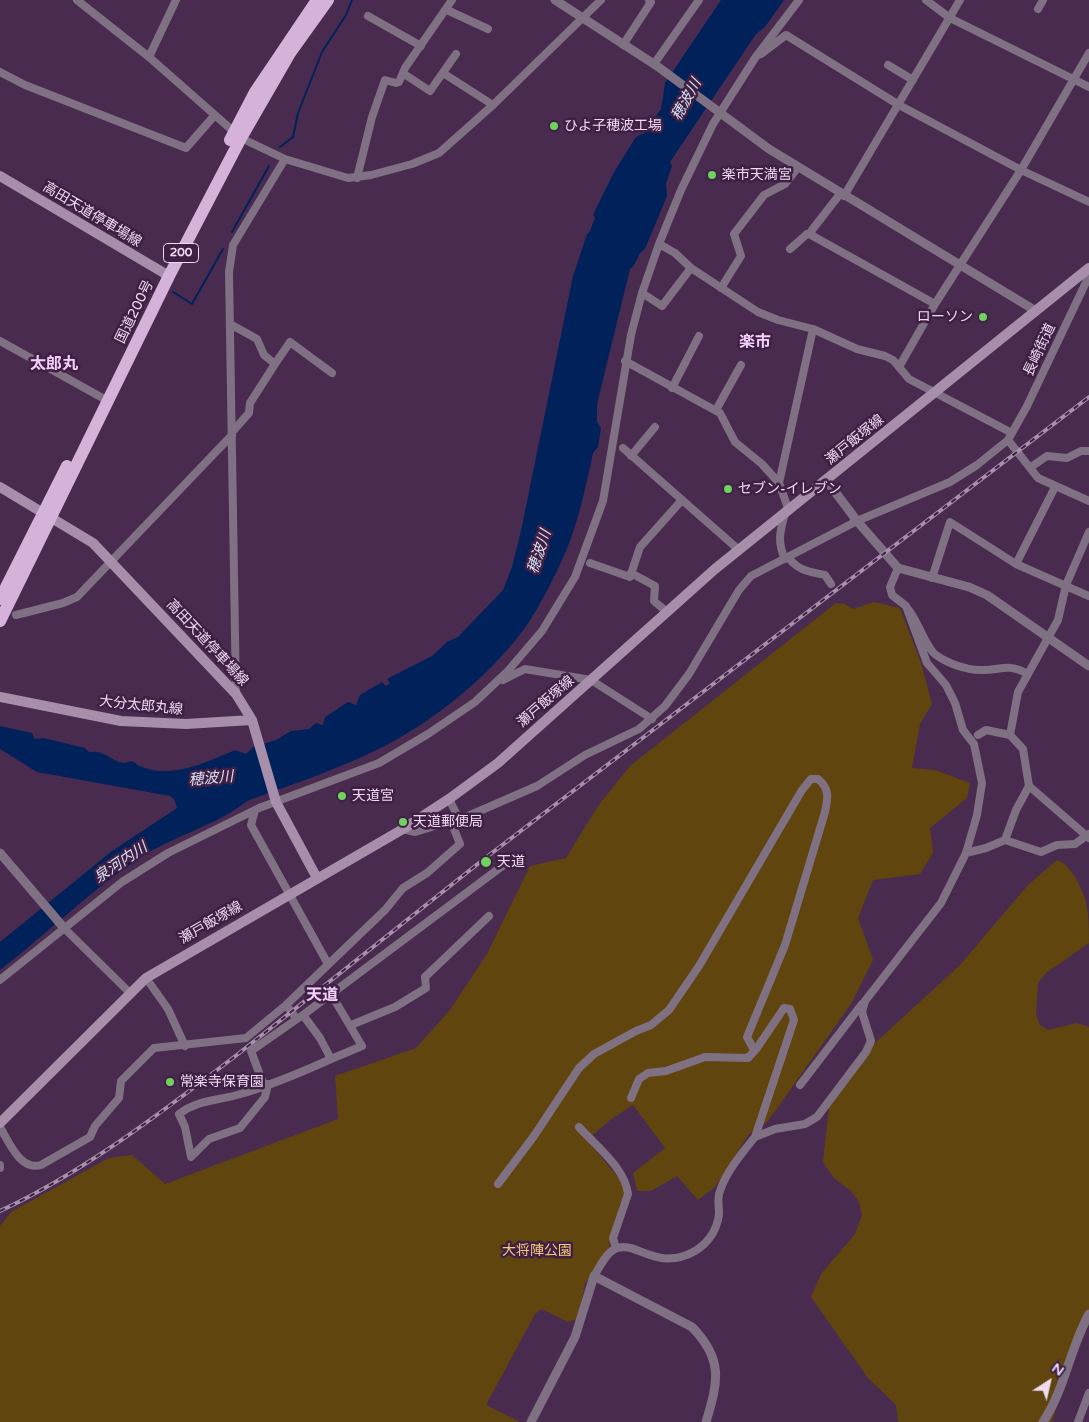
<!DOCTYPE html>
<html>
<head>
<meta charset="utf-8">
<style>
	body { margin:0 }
	#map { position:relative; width:1089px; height:1422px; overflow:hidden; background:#492b4f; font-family:"Varela Round",sans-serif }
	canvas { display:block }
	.north { position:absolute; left:1024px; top:1357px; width:50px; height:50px; -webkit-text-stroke:4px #3f2044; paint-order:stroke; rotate:35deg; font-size:14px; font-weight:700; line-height:20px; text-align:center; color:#eedbf2 }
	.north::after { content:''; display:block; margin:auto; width:18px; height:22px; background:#eedbf2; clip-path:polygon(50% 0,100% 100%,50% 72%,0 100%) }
</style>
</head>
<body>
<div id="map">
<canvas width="1089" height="1422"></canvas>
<div class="north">N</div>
</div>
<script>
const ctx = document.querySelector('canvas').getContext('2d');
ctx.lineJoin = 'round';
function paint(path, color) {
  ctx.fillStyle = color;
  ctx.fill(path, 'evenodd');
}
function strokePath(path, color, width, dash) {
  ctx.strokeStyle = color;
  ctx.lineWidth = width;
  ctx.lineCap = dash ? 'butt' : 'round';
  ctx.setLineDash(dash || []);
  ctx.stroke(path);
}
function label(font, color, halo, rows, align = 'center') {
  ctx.font = font + ' "Varela Round","Noto Sans JP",sans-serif';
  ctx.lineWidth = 5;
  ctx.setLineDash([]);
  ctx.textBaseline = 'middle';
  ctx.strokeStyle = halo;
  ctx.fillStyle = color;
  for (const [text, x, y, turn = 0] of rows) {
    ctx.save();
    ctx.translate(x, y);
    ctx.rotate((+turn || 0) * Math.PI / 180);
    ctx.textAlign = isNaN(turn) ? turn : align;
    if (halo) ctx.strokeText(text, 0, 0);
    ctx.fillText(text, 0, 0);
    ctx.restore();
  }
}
paint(new Path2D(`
	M874,602l26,6 21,55 11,41 -12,20 -8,44 23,2 35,13 -3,15 -37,30 3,25 -13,21 -47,6 -15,38 15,42 -22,44 -83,117 -19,13 -34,53 -17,13 -21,-24 -26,15h-14l-4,-18 32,-25 -32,-43 -23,15 -23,20 34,41 4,10 -13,38 -3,19 -24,36 -7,35 -10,3 -26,-13 -7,5 -49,91 34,17h-520v-196l11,-14 98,-54 23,-3 33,29 173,-65 -3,-43 81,-28 34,-38 37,-56 43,-88 36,-8 32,-52 32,-40 206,-163 9,1 8,5z
	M1057,860c9,3 11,8 17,15 15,25 15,40 15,68l-43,30 -8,10 -2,32 4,10 8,5 29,-7 12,4v295l-24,57 -13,43h-154l-2,-17 -28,-27 -57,-81 10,-23 34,-40 7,-19 -3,-13 -7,-10 -18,-14 -11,-16 7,-63 20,-33 110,-101 68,-80z`), '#60460e');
paint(new Path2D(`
	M721,0h63l-19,27 -9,7 -86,128 2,4 -6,18 1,12 -22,53c-9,5 -7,15 -15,20l-33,135v18l4,6 -3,19 -5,6c-7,32 -14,67 -27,98 -11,25 -24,51 -39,74 -32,45 -84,89 -133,116 -46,25 -98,42 -147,60 -30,24 -68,33 -101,53 -52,33 -97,78 -146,116v-28l112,-91 65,-43 -3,-9 -4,-3 -133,-24 -37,-23v-23l32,7 3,6 9,-1 41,10 4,4c5,0 8,-1 12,1 10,3 18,14 30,8 4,1 6,4 9,5 30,14 67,-4 95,-16l11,4 7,-7 23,-7 15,-9 18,-2 7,-6 7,2 2,-8 23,-15 8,3 4,-10 22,-13 4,4 4,-3 -3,-4 45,-23 15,-14 11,-5 45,-47 9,-23 9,-36 52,-255 14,-42 2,-1 6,-15 -2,-3 21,-43 22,-35 8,-4 17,-24 4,-26z`), '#01215b');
strokePath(new Path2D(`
	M280,147l13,-10 5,-24 24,-61 24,-37 6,-15
	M232,232l37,-66
	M173,292l19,12 31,-55`), '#01215b', 2);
strokePath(new Path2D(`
	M77,0l72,57 92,81 44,21 63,19 23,-3 41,-11 27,-11 54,-48 108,-105
	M926,0l24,18 139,69
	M1038,9l5,-9
	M447,10l41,19
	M368,16l53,30
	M623,45l28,-43 -2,-2
	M761,54l25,-19 113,70 122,65 68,32
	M149,57l27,-57
	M654,64l45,-64
	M888,65l25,15
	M0,72l25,13 161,63 28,-32
	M443,73l50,32
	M404,74l26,17 26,-37
	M357,178l15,-61 13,-37 11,3 3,-1 6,-14 47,-68
	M840,194l-28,36 -1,5 124,69
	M844,196l116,-196
	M659,244l16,9 16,15 67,44 20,8 35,9 44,20 28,7 8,4 16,19 101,53
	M790,249l17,-15 4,-1
	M721,288l20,-32 -7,-22 30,-39 21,-11 13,-17
	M642,293l20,13 29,-38
	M230,324l27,15 7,16 11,9 15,-22 42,31
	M0,341l108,60
	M625,361l95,52 15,29 27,22 17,19 10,28
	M899,367l36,-63 86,-134 68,-117
	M672,388l27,-52
	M716,410l25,-45
	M232,432l17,-19 1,-10 25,-39
	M1008,440l30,38 51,23
	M623,448l116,102
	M631,456l24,-29
	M1031,467l16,-11 20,2 14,-7h8
	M779,483l34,-154
	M1089,532l-23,53 -8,35 -40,72 -8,43 13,14 6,37 60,52
	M788,557c10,14 22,15 37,18l6,9
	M785,559c-8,-16 -5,-29 0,-45
	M590,563l40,14 10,-30 42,-47
	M1016,564l39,-77
	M631,573l24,13 -1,15 13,11
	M932,578l18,-56 66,42 73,32
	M908,609c10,12 18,39 28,46 11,8 30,15 44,15 21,1 26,-8 48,4
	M16,615l47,-12 14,-6 155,-162
	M503,680l22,-11 66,11 61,39
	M236,694l-7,-422 4,-27 52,-86
	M978,735l8,-5 24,5
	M449,799l10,20
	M255,810l-4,15 77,139
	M403,829l12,3 53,-16 69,-30 48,-31 54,-26 26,-23 24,-32 50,-84 12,-14 106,-55 93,-39 27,-17 31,-25 19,-34 62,-130
	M1005,840l11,-30 13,-24
	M966,853l20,-5 19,-8 36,12 16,-7 18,-1 14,-10
	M64,928l66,65
	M146,978l22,31 17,37
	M0,980l122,-98 46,-29 91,-45 120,-45 49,-29 47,-32 32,-30 35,-41 33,-54 28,-76 28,-166 11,-42 17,-49 22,-54 32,-66 42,-66 44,-58
	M303,1015l202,-151
	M351,1025l44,-18 31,-19 -1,-11 64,-61
	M331,1059l31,-13 -31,-52
	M268,1084l-3,13 -25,31 -31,11 -18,18 -6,-30 -6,-13c19,-14 36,-13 58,-19 33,-9 63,-22 94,-36l-11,-21 -17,-23 -6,4 -11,-14
	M800,1085l62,-81
	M264,1086l-13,-35 46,-32
	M631,1098l8,-19 9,-6 18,-2 39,-14 43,1 9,-10
	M0,1127c9,15 20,44 41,38l49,-28 5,-11 24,-28 2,-17 33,-33 92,-10 40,-33 99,-95 18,-22 24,-15 33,-29 -6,-15 5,-10
	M579,1127c17,19 46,41 49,67l-15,44 3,10
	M755,1137l20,-8 30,-5 12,-7 49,-65 5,-11 -9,-29 3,-11 76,-98 25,-50 11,-38 5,-32 -8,-39 -11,-14 -8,-27 -9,-18 -19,-22 -21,-57 -14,-11 -2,-8 8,-19
	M0,1165v3
	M498,1184l36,-48 45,-68 15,-14 42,-23 15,-6 18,-15 30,-44 103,-176 9,-11h7c12,10 10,19 7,33l-40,133 -38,92 6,11h4l27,-40 6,1 4,11 -39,117c-13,16 -29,35 -35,54 -3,7 -1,16 -1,23 -2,16 -11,29 -24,37 -39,22 -59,-12 -80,-2 -9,4 -16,19 -21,27
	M1078,1422l11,-29`), '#807083', 8);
strokePath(new Path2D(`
	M555,0l102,66 112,83 267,162
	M827,481l30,40 41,47 71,19 18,8 102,71
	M0,853l64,75
	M531,1422l44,-85 19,-61 98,51c32,33 26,55 14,95
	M1043,1422c22,-33 27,-74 46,-108`), '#807083', 9);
strokePath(new Path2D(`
	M0,176l169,100
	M0,487l93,56 143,151 16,26 24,82 41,76
	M0,697l121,24 65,3 66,-4
	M0,1123l146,-145 257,-149 46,-30 49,-36 217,-194 374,-301`), '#a78fac', 10);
strokePath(new Path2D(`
	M230,140l25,-48 62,-92
	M0,599l67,-133
	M0,621l169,-345 72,-138 49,-85 38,-53`), '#d4b2da', 12);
const rail = new Path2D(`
	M238,1054l246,-195 605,-462
	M0,1211c86,-40 166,-102 242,-160`);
strokePath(rail, '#a890ac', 4);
strokePath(rail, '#3f2044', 2, [5.5]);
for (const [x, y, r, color] of [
	[554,126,5,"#70d35f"],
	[712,175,5,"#70d35f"],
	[983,317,5,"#70d35f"],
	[728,489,5,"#70d35f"],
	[342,796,5,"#70d35f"],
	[403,822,5,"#70d35f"],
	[486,862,6,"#70d35f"],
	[170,1082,5,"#70d35f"]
]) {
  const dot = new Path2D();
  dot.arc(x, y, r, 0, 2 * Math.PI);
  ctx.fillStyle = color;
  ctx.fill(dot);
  strokePath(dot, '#3f2044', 2);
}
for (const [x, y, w] of [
	[181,253,35]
]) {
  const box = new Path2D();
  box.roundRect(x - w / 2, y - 9.5, w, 19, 4);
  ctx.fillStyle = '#3f2044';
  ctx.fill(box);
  strokePath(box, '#eedbf2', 1);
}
label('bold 12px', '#eedbf2', null, [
	["200",181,253]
]);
label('14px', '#eedbf2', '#3f2044', [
	["ひよ子穂波工場",564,126],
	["楽市天満宮",722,175],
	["ローソン",973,317,"right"],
	["セブン-イレブン",738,489],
	["天道宮",352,796],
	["天道郵便局",413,822],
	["天道",497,862],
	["常楽寺保育園",180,1082]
], 'left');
label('14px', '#eedbf2', '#3f2044', [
	["高田天道停車場線",92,215,31],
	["国道200号",135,312,-64],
	["長崎街道",1040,350,-65],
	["瀬戸飯塚線",855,440,-39],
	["高田天道停車場線",207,643,47],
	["瀬戸飯塚線",546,702,-41],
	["大分太郎丸線",141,706,6],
	["瀬戸飯塚線",211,923,-30]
]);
label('14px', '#f7c977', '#3f2044', [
	["大将陣公園",537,1251]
]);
label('italic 15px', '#d7e2f5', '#3f2044', [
	["穂波川",687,100,-61],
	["穂波川",540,552,-72],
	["穂波川",211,779,-5],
	["泉河内川",121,863,-34]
]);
label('bold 16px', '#f5cffc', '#3f2044', [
	["楽市",755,343],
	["太郎丸",54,365],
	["天道",322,996]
]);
</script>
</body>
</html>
